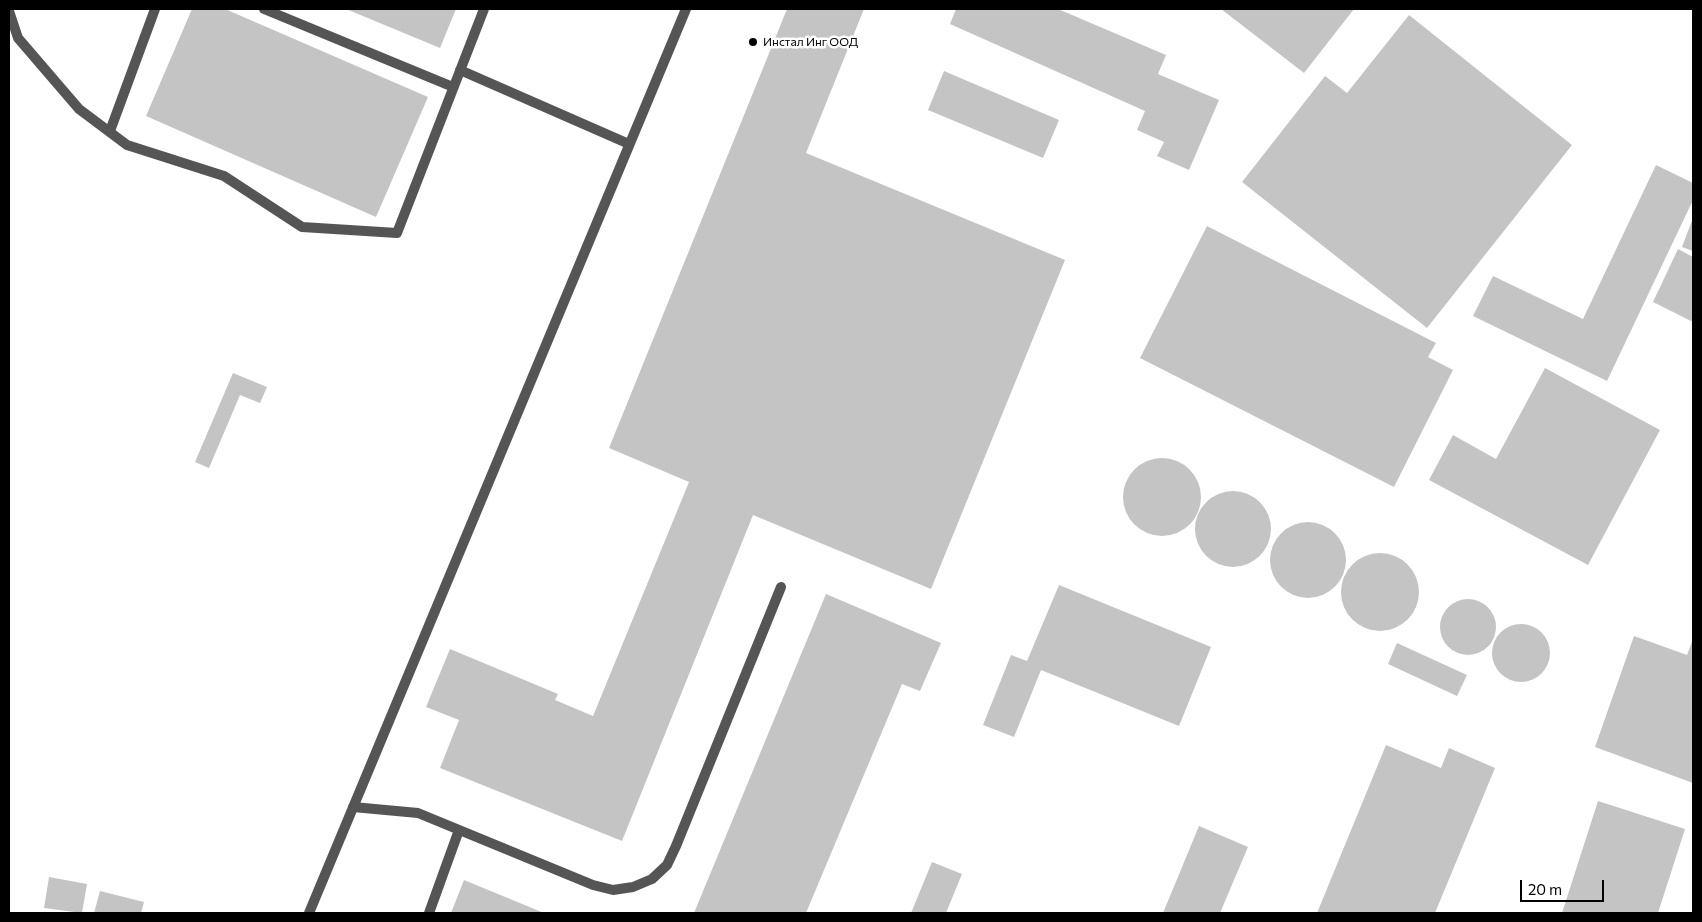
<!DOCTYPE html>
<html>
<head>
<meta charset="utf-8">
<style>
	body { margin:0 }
	#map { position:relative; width:1702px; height:922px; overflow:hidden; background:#fff; font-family:Commissioner,sans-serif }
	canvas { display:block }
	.frame { position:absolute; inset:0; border:10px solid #000; pointer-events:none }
	.scale { position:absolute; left:1520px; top:880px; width:84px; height:22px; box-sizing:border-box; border:2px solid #000; border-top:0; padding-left:6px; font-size:15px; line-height:18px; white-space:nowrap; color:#000; -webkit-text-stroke:4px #fff; paint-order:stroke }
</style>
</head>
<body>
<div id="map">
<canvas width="1702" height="922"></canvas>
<div class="frame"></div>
<div class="scale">20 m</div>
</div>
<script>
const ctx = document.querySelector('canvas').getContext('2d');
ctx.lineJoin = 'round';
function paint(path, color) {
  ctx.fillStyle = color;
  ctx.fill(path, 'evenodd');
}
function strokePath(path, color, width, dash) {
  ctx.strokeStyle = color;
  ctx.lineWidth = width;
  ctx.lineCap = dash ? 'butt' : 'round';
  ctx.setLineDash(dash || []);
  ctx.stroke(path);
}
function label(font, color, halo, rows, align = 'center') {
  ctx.font = font + ' Commissioner,sans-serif';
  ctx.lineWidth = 5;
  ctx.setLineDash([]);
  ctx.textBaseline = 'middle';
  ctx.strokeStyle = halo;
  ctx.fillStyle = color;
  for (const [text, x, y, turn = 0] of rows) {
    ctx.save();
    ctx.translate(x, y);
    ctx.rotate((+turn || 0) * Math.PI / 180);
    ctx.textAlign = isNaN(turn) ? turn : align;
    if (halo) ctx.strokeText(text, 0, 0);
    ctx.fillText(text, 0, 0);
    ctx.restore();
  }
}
paint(new Path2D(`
	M192,9h33l203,88 -52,120 -230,-101z
	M346,9h110l-16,39z
	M787,9h77l-58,144 259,107 -134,329 -178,-74 -131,326 -182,-73 19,-48 -33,-13 24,-58 108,45 -3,6 38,16 96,-234 -80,-34z
	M956,9h102l108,46 -8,19 61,26 -30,70 -32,-14 7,-14 -27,-12 8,-19 -195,-87z
	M1221,9h133l-50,64z
	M1409,15l163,130 -145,183 -185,-146 83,-106 22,17z
	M944,71l115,49 -16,38 -115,-48z
	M1656,165l37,18v17l-86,181 -134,-65 20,-40 90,43z
	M1693,218v33l-11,-4z
	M1207,226l229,117 -8,14 25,13 -59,117 -254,-129z
	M1678,249l15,8v65l-40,-20z
	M1545,368l115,62 -72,135 -159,-85 24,-45 43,24z
	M233,373l34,14 -7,16 -20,-8 -31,73 -14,-6z
	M1123 497a39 39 0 1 1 78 0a39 39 0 1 1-78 0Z
	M1195 529a38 38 0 1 1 76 0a38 38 0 1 1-76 0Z
	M1270 560a38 38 0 1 1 76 0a38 38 0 1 1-76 0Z
	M1341 592a39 39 0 1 1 78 0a39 39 0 1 1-78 0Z
	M1059,585l152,62 -32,79 -138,-56 -27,67 -31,-12 28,-70 16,6z
	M826,594l115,49 -21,48 -18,-7 -96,229h-112z
	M1440 627a28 28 0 1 1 56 0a28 28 0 1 1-56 0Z
	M1492 653a29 29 0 1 1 58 0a29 29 0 1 1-58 0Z
	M1634,636l53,19 6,-16v144l-98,-36z
	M1397,643l70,32 -10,21 -69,-32z
	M1386,745l55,23 8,-20 46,20 -60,145h-118z
	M1598,801l87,28 -27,84h-96z
	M1199,826l49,21 -28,66h-57z
	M932,862l30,12 -16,39h-35z
	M49,877l38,7 -5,29 -38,-5z
	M464,880l80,33h-93z
	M100,891l44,11 -3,11h-47z`), '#c4c4c4');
strokePath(new Path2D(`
	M264,9l189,78
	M9,11l9,27 61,71 48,36 97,31 78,51 95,6 87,-224
	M460,70l169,74
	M110,131l45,-122
	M353,807l65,6 175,72 20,5 20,-3 19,-8 15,-14 9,-19 105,-259
	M429,913l30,-83`), '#555', 10);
strokePath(new Path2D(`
	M309,913l377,-904`), '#555', 10);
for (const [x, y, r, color] of [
	[753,42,5,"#000"]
]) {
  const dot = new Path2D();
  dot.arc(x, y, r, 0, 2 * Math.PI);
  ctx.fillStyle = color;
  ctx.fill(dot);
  strokePath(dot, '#fff', 2);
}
label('12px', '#000', '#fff', [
	["Инстал Инг ООД",763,42]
], 'left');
</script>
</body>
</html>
